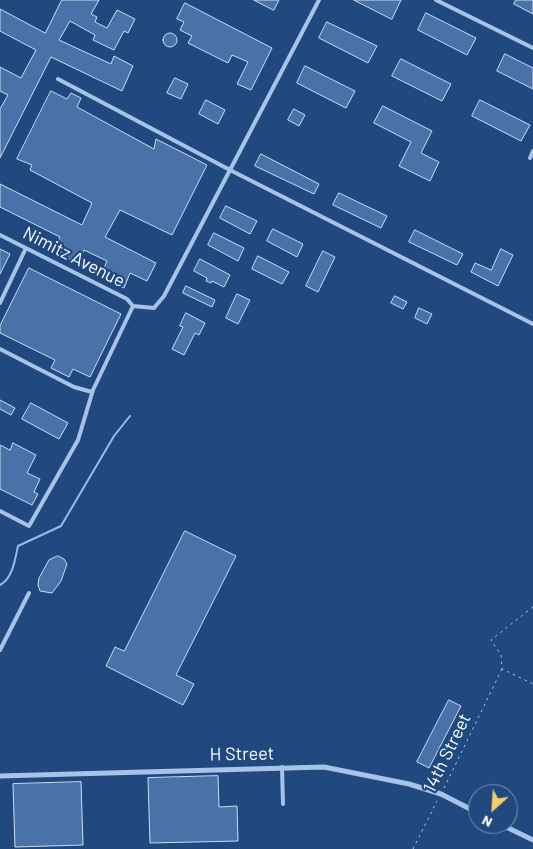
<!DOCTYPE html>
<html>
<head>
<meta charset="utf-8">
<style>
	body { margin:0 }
	#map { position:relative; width:533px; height:849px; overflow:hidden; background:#214980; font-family:Barlow,sans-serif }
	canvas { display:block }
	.north { position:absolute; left:468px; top:784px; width:50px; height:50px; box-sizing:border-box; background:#214980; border:1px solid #7a92b3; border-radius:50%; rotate:206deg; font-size:14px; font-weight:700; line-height:20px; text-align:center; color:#fff }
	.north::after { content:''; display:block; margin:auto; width:18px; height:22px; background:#f4ce68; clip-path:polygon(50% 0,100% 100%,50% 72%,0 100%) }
</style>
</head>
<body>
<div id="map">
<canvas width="533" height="849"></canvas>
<div class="north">N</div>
</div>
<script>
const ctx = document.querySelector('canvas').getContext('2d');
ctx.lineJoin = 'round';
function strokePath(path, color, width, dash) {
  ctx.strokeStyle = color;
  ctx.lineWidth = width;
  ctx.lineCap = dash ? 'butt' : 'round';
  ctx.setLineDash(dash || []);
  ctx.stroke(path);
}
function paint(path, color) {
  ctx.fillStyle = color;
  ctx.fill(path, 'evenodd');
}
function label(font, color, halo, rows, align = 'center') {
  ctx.font = font + ' Barlow,sans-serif';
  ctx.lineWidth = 4.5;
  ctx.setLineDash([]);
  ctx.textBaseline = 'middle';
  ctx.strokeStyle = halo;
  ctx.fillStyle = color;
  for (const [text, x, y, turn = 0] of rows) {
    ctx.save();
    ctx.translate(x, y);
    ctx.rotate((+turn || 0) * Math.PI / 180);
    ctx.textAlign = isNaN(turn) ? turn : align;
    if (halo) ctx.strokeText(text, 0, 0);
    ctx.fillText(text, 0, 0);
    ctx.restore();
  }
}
strokePath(new Path2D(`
	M0,585c13,-7 15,-26 18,-39l43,-20 53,-90 16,-20`), '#9abde8', 2);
const building = new Path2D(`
	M62,0h37l-8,14 6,3 -2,5 12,6 10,-18 18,9 -7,14 -4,-2 -10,19 -21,-10 2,-5 -25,-14 -11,19 52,24 3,-8 19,10 -11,25 -71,-34 -51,101v-49l8,-14 -8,-4v-24l21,11 15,-28 -36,-19v-22l45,24z
	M254,0h25l-5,10z
	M354,0h47l-9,19z
	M516,0h17v14l-19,-10z
	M185,3l87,45 -21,42 -14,-6 11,-22 -16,-7 -4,8 -40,-20 4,-7 -12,-6 4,-8 -7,-3z
	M426,13l50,25 -9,17 -49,-25z
	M327,22l50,24 -9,17 -49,-25z
	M163 40a7 7 0 1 1 14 0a7 7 0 1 1-14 0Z
	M505,54l28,14v21l-36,-18z
	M401,59l50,25 -9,17 -50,-25z
	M305,66l50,25 -9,17 -49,-25z
	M175,78l13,6 -7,15 -14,-6z
	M51,91l16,8 4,-6 10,5 -4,9 77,42 2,-10 51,26 -35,70 -52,-25 -15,27 51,26 -9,18 -17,-8 -6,15 -24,-11 7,-16 -23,-11 -6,13 -25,-11 7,-15 -60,-30v-23l82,41 10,-22 -62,-33 2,-5 -15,-6z
	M206,100l19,10 -7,14 -19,-10z
	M480,100l50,25 -9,16 -49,-25z
	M383,106l49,25 -11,22 18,9 -9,19 -31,-15 12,-24 -37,-19z
	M294,109l11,6 -6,11 -11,-6z
	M261,154l58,30 -5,10 -59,-28z
	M339,193l48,23 -6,12 -48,-23z
	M226,206l31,15 -7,13 -30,-16z
	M273,229l30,15 -6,13 -30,-16z
	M415,230l48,24 -6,11 -48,-23z
	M214,233l30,15 -6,13 -30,-16z
	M0,249l10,5 -10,20z
	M501,249l12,6 -15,31 -27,-14 4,-9 16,7z
	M323,251l12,6 -17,35 -12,-6z
	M258,256l31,16 -7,12 -30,-15z
	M200,259l30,16 -6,12 -12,-6 -1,2 -5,-2 1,-3 -13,-7z
	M29,268l92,46 -31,63 -17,-8 -4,8 -18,-9 4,-8 -55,-27v-7z
	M186,286l29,14 -3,7 -29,-14z
	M237,294l13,6 -12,24 -12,-6z
	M395,296l12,6 -4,7 -12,-6z
	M419,308l13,6 -5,10 -12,-6z
	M186,313l19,10 -6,12 -4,-2 -11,22 -12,-6 11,-22 -3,-1z
	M0,400l15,8 -4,7 -11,-6z
	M31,403l37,20 -9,16 -37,-20z
	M13,443l23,12 -9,18 13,6 -6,13 4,2 -6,11 -32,-16v-44l10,5z
	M185,531l51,25 -60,119 18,9 -11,21 -77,-39 9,-19 9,4z
	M58,556l6,3 3,5 -6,17 -9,12 -12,-2 -2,-6 1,-7 10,-18z
	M449,700l12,6 -32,62 -12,-6z
	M218,776l1,31 18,-1 1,35 -88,2 -2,-65z
	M81,782l2,63 -68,2 -2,-63z`);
paint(building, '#4a72a9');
strokePath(building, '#caddf6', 1);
strokePath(new Path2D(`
	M533,607l-42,33 10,15 1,14 31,15
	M444,788l58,-119
	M413,849l24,-48`), '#a7c3e7', 1, [2.5, 4]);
strokePath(new Path2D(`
	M319,0l-89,170 303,154
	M436,0l97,48
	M58,79l172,91 -66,126 -10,12 -21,-2
	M530,158l3,-7
	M0,235l127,64 6,7
	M0,303l26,-55
	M0,349l74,38 18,5
	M0,511l29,15 49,-86 15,-50 40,-84
	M0,650l29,-57
	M282,767l1,37`), '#a7c3e7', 4);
strokePath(new Path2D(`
	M0,776l324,-9 85,17 32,10 37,19
	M500,824l33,16`), '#a7c3e7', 5);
label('18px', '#fff', '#214980', [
	["Nimitz Avenue",74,257,27],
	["14th Street",447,753,-64],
	["H Street",242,754,-1]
]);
</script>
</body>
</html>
